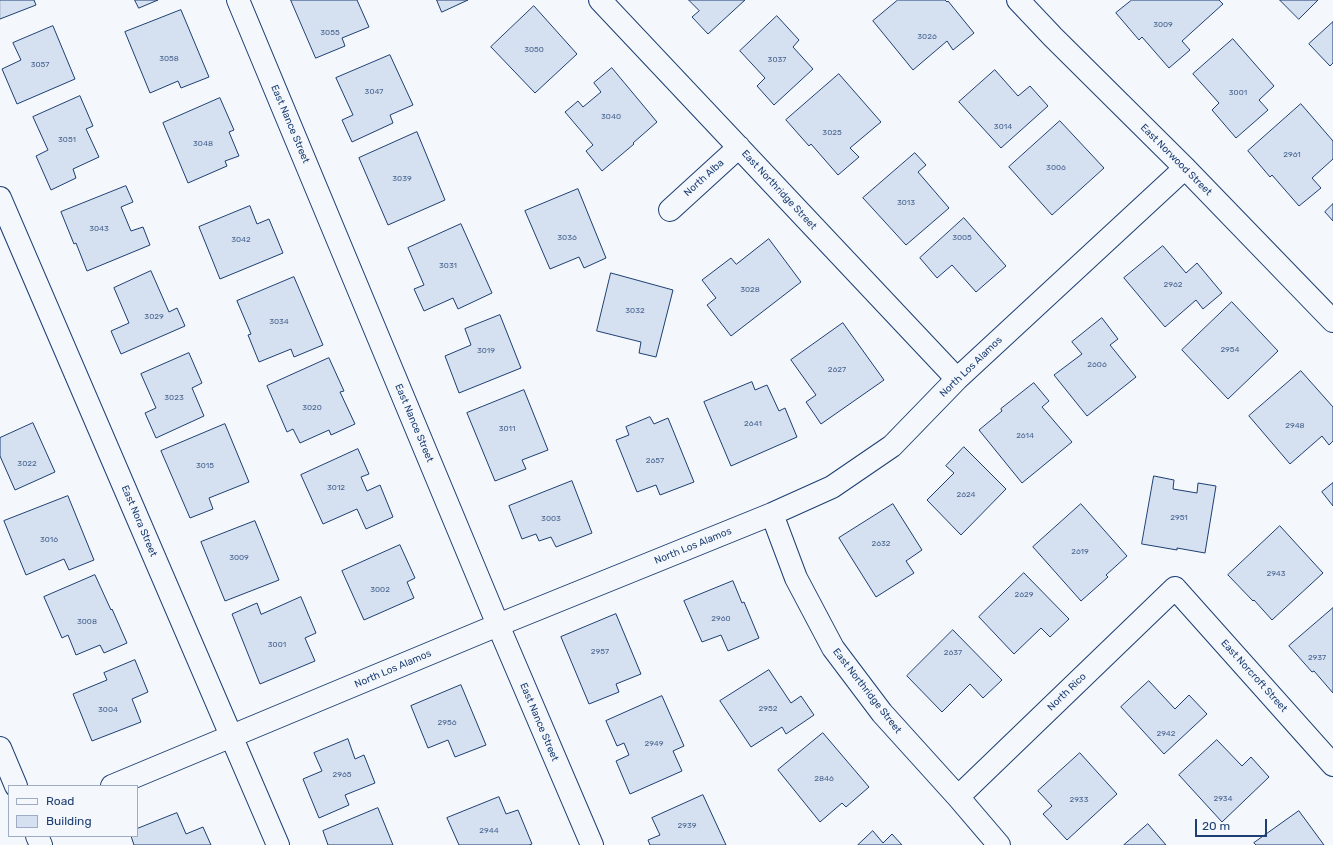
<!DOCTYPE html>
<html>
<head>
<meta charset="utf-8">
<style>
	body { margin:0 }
	#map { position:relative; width:1333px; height:845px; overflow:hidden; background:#f4f7fb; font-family:Rubik,sans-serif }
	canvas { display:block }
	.legend { position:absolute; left:8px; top:785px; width:130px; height:52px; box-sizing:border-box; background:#f4f7fb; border:1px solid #9eadc5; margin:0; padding:5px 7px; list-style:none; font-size:12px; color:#1d3f73 }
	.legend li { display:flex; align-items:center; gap:8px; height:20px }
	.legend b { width:20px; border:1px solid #9eadc5 }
	.scale { position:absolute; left:1195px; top:819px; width:72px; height:18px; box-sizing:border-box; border:2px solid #1d3f73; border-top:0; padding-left:5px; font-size:12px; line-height:14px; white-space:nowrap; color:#1d3f73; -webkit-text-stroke:3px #f4f7fb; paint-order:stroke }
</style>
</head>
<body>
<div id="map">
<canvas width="1333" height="845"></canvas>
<ul class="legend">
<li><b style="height:5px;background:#f4f7fb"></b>Road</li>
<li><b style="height:11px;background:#d5e0f0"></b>Building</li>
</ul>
<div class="scale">20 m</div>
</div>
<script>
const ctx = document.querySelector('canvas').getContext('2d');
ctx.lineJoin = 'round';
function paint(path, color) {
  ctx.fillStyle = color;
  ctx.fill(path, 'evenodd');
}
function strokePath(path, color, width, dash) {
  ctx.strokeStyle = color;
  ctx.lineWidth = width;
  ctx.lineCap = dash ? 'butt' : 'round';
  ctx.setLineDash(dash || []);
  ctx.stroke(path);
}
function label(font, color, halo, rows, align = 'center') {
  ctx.font = font + ' Rubik,sans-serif';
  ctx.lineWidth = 3;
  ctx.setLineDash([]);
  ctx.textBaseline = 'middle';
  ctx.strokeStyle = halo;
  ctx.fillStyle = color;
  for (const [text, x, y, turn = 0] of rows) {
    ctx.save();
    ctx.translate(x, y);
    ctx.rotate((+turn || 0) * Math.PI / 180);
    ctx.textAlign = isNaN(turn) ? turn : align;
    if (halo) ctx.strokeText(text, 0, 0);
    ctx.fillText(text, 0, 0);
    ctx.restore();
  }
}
const building = new Path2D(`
	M0,0h34l2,5 -36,14z
	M135,0h23l-19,8z
	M291,0h66l12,27 -27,11 3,8 -29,12z
	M437,0h31l-26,12z
	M689,0h56l-37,34 -16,-17 7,-6z
	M898,0h47l2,2 1,-1 26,32 -21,17 -6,-9 -34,29 -40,-49z
	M1132,0h87l4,4 -41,37 8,9 -21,18 -27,-31 -3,3 -23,-27z
	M1280,0h38l-19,19z
	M534,6l43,48 -42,39 -44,-46z
	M181,10l28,67 -28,11 -3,-7 -28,12 -25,-61z
	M777,16l22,24 -6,7 20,22 -39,36 -17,-19 8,-8 -25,-27z
	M1333,22v41l-3,3 -21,-22z
	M53,26l22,53 -58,25 -15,-35 19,-9 -8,-17z
	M1233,39l41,47 -15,14 9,10 -32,28 -24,-28 7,-7 -26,-29z
	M390,55l23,50 -23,10 3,8 -41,19 -10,-22 11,-5 -17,-37z
	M612,68l45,54 -24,21 1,1 -32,27 -16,-20 7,-6 -28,-33 13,-11 5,6 18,-15 -7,-9z
	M995,70l23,26 12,-10 18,20 -47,42 -42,-46z
	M839,74l42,48 -31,26 9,9 -21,18 -27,-31 -2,2 -23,-26z
	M80,96l13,30 -7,3 13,28 -26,12 3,9 -25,12 -15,-34 12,-6 -15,-33z
	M220,98l14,32 -5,2 10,24 -14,5 2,5 -39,17 -25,-60z
	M1301,104l32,37v18l-21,19 9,10 -22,18 -27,-31 -2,2 -22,-26z
	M1060,121l44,47 -52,47 -43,-48z
	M417,132l28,68 -57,25 -29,-67z
	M915,153l11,12 -8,7 31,36 -43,37 -43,-47z
	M126,186l7,16 -12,5 10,24 12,-4 7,18 -63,26 -11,-28 -2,1 -13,-32z
	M578,189l28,69 -22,10 -5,-11 -29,12 -25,-58z
	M1333,204v17l-8,-9z
	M250,206l7,18 12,-5 14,34 -63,26 -21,-52z
	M964,218l42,48 -30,26 -24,-27 -15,13 -17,-20z
	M461,224l31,69 -34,16 -5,-11 -29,13 -10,-22 10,-4 -16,-37z
	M769,239l32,43 -70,54 -24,-31 9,-7 -14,-18 29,-22 5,6z
	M1163,246l23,27 11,-10 25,30 -19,16 -7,-9 -31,27 -41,-49z
	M151,271l18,41 8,-4 8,18 -64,28 -10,-23 18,-8 -15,-35z
	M611,273l62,17 -17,67 -17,-4 2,-11 -44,-11z
	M294,277l29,68 -29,12 -3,-8 -32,13 -11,-27 3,-1 -14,-33z
	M1232,302l46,49 -50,48 -46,-49z
	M500,315l21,53 -62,25 -14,-37 26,-11 -6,-16z
	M1102,318l16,21 -8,6 26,32 -49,39 -33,-41 28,-21 -10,-12z
	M843,323l41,57 -63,44 -15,-22 10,-7 -25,-35z
	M189,353l13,30 -10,5 12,28 -48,22 -11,-25 11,-5 -15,-34z
	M329,358l15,33 -4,1 15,32 -24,11 -2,-5 -29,13 -7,-14 -6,3 -20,-46z
	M1301,371l32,36v34l-4,4 -7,-9 -32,28 -41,-48z
	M752,382l3,8 12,-5 12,26 6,-3 12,29 -66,29 -27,-64z
	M1034,383l15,18 -7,6 30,35 -50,41 -43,-53 23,-19 -1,-2z
	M524,390l24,60 -26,10 4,9 -31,12 -28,-68z
	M650,417l4,7 14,-6 26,64 -34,13 -4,-10 -19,7 -21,-52 13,-5 -3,-8z
	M33,423l22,49 -40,18 -15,-34v-18z
	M225,424l24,58 -40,16 4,11 -23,9 -29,-67z
	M964,447l42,42 -45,46 -34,-35 27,-27 -8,-7z
	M358,449l11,25 -8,3 6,14 13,-6 13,32 -27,12 -9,-20 -34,15 -22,-49z
	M1154,476l20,4 -1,9 24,4 1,-10 18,3 -11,67 -28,-5v2l-35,-6z
	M572,481l20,52 -36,14 -5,-10 -12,4 -3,-7 -14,5 -13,-33z
	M1333,483v23l-11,-14z
	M68,496l26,64 -25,10 -5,-11 -38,16 -22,-54z
	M893,504l29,46 -16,11 8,12 -38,24 -37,-59z
	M1081,504l46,52 -21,19 2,2 -27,24 -48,-54z
	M255,521l24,59 -54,21 -24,-59z
	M1280,526l43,47 -51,47 -18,-20 -1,1 -25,-26z
	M400,545l15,33 -8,4 7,16 -50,22 -22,-49z
	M1024,573l45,46 -19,18 -9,-9 -27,26 -35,-37z
	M95,575l16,35 1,-1 15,34 -23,10 -4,-8 -24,10 -8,-20 -6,3 -18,-41z
	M733,581l9,22 2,-1 15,36 -31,13 -7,-16 -19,7 -18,-41z
	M301,597l15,36 -11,5 10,23 -55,23 -28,-70 25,-11 4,11z
	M1333,608v85l-19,-22 -2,1 -23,-26z
	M616,614l25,60 -25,10 3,8 -30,12 -28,-67z
	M953,630l49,50 -19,18 -13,-14 -28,28 -35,-36z
	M135,660l13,32 -16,7 9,23 -49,19 -19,-47 34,-14 -3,-7z
	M769,670l22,33 10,-7 13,19 -28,19 -4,-7 -31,20 -31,-46z
	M1149,681l26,28 14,-14 18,19 -43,40 -43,-47z
	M461,685l25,60 -31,12 -7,-17 -20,8 -17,-42z
	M662,696l22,50 -11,5 9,20 -52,23 -14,-33 13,-6 -5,-12 -7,3 -11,-25z
	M823,733l46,54 -23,20 -4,-4 -22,19 -42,-52z
	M348,739l7,20 9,-4 11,28 -30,12 4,10 -30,13 -16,-39 19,-8 -8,-18z
	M1217,740l25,26 9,-9 18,20 -47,45 -43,-47z
	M1080,753l37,41 -50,46 -24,-26 9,-8 -14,-15z
	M703,795l23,50h-76l-2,-5 12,-5 -8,-17z
	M499,797l7,17 12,-4 14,34 -3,1h-70l-12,-27z
	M378,808l15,37h-65l-5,-14z
	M1299,811l25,34h-68l-2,-2z
	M177,813l9,21 17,-7 8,18h-77l-3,-9h6v-7z
	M1148,824l18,21h-42z
	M873,831l10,12 9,-9 10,11h-44z`);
paint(building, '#d5e0f0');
strokePath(building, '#1d3f73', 1);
const minor = new Path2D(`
	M238,0l260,625 94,220
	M600,0l357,379
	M1018,0l35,37 132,131 148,153
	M0,198l278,647
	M670,210l69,-63
	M772,514l24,64 37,70 49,65 76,84 41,48
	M112,786l386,-161 274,-111 60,-27 60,-41 65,-67 228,-211
	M958,797l217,-209 158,177`);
const major = new Path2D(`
	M0,748l16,38
	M37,836l4,9`);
strokePath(minor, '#1d3f73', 24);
strokePath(major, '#1d3f73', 24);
strokePath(minor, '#f4f7fb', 22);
strokePath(major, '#f4f7fb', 22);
label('8px', '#4b6792', null, [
	["3009",1163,25],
	["3055",330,33],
	["3026",927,37],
	["3050",534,50],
	["3058",169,59],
	["3037",777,60],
	["3057",40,65],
	["3047",374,92],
	["3001",1238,93],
	["3040",611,117],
	["3014",1003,127],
	["3025",832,133],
	["3051",67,140],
	["3048",203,144],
	["2961",1292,155],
	["3006",1056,168],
	["3039",402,179],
	["3013",906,203],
	["3043",99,229],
	["3036",567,238],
	["3005",962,238],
	["3042",241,240],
	["3031",448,266],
	["2962",1173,285],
	["3028",750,290],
	["3032",635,311],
	["3029",154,317],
	["3034",279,322],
	["2954",1230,350],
	["3019",486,351],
	["2606",1097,365],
	["2627",837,370],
	["3023",174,398],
	["3020",312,408],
	["2641",753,424],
	["2948",1295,426],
	["3011",507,429],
	["2614",1025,436],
	["2657",655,461],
	["3022",27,464],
	["3015",205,466],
	["3012",336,488],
	["2624",966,495],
	["2951",1179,518],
	["3003",551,519],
	["3016",49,540],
	["2632",881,544],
	["2619",1080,552],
	["3009",239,558],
	["2943",1276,574],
	["3002",380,590],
	["2629",1024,595],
	["2960",721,619],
	["3008",87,622],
	["3001",277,645],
	["2957",600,652],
	["2637",953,653],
	["2937",1317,658],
	["2952",768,709],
	["3004",108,710],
	["2956",447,723],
	["2942",1166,734],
	["2949",654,744],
	["2965",342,775],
	["2846",824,779],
	["2934",1223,799],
	["2933",1079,800],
	["2939",687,826],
	["2944",489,831]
]);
label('10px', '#1d3f73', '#f4f7fb', [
	["East Nance Street",290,124,67],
	["East Norwood Street",1176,160,45],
	["North Alba",704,178,-42],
	["East Northridge Street",779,190,47],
	["North Los Alamos",971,367,-44],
	["East Nance Street",414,423,67],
	["East Nora Street",139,521,67],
	["North Los Alamos",693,546,-22],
	["North Los Alamos",393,669,-23],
	["East Norcroft Street",1254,676,48],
	["East Northridge Street",867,691,52],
	["North Rico",1067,692,-44],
	["East Nance Street",539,722,67]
]);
</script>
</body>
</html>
